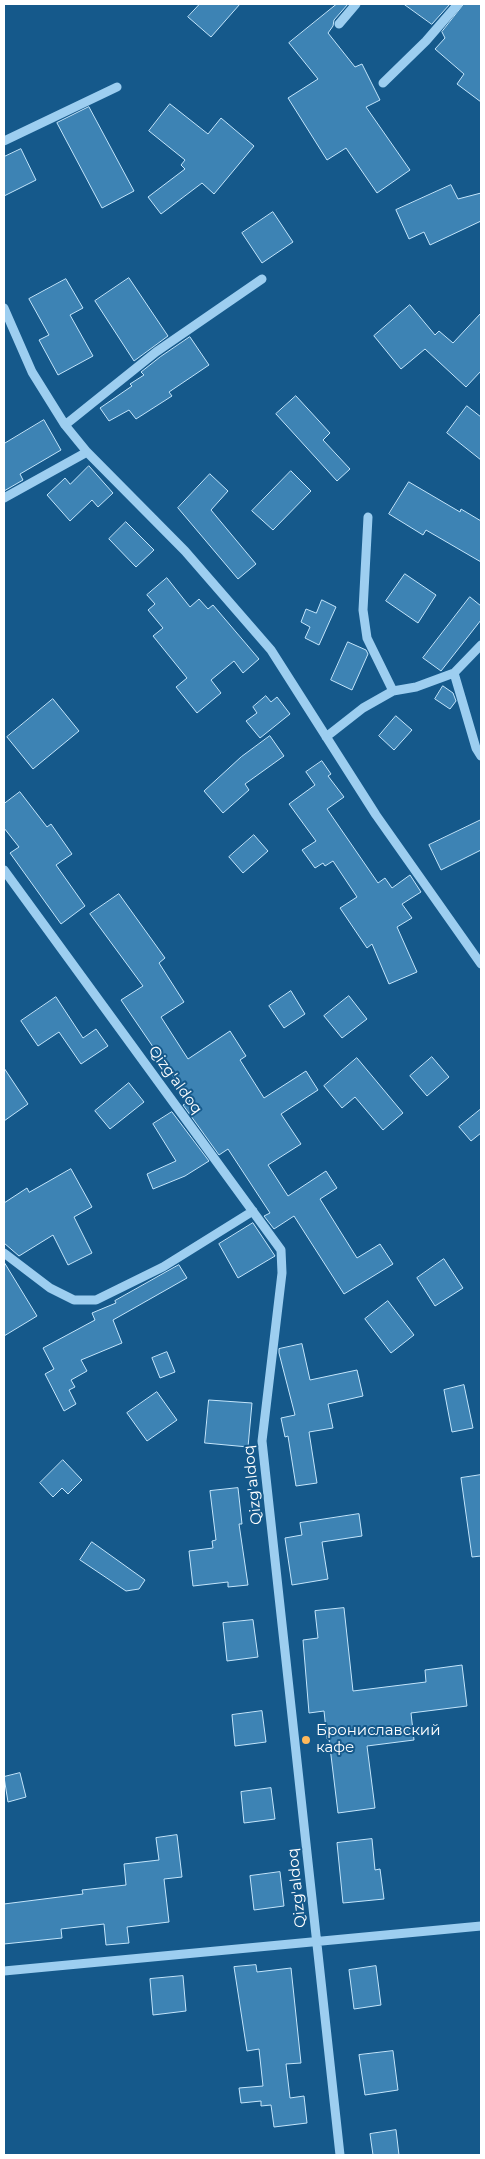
<!DOCTYPE html>
<html>
<head>
<meta charset="utf-8">
<style>
	body { margin:0 }
	#map { position:relative; width:485px; height:2159px; overflow:hidden; background:#15598b; font-family:Montserrat,sans-serif }
	canvas { display:block }
	.frame { position:absolute; inset:0; border:5px solid #fff; pointer-events:none }
</style>
</head>
<body>
<div id="map">
<canvas width="485" height="2159"></canvas>
<div class="frame"></div>
</div>
<script>
const ctx = document.querySelector('canvas').getContext('2d');
ctx.lineJoin = 'round';
function paint(path, color) {
  ctx.fillStyle = color;
  ctx.fill(path, 'evenodd');
}
function strokePath(path, color, width, dash) {
  ctx.strokeStyle = color;
  ctx.lineWidth = width;
  ctx.lineCap = dash ? 'butt' : 'round';
  ctx.setLineDash(dash || []);
  ctx.stroke(path);
}
function label(font, color, halo, rows, align = 'center') {
  ctx.font = font + ' Montserrat,sans-serif';
  ctx.lineWidth = 4;
  ctx.setLineDash([]);
  ctx.textBaseline = 'middle';
  ctx.strokeStyle = halo;
  ctx.fillStyle = color;
  for (const [text, x, y, turn = 0] of rows) {
    ctx.save();
    ctx.translate(x, y);
    ctx.rotate((+turn || 0) * Math.PI / 180);
    ctx.textAlign = isNaN(turn) ? turn : align;
    if (halo) ctx.strokeText(text, 0, 0);
    ctx.fillText(text, 0, 0);
    ctx.restore();
  }
}
const building = new Path2D(`
	M200,4h40l-29,33 -23,-20z
	M337,4h11l-14,16 -1,6 -5,7 27,34 7,-3 18,36 -14,7 44,63 -33,23 -31,-45 -19,12 -39,-62 30,-19 -29,-36z
	M404,4h46l-18,20z
	M464,4h17v98l-24,-18 7,-10 -29,-25 10,-11 -3,-6z
	M170,104l38,30 13,-16 33,28 -40,48 -12,-11 -41,31 -13,-17 37,-28 -4,-4 4,-5 -36,-29z
	M89,107l45,84 -32,17 -45,-85z
	M21,149l15,31 -32,16v-39z
	M451,185l7,14 23,-6v28l-51,24 -6,-13 -15,7 -13,-29z
	M273,212l20,30 -31,21 -20,-30z
	M129,278l39,58 -34,25 -39,-60z
	M66,279l17,29 -13,7 23,41 -35,19 -19,-35 10,-5 -20,-36z
	M410,305l25,30 4,-4 14,12 28,-30v58l-15,16 -41,-38 -24,20 -27,-33z
	M190,337l19,28 -40,27 3,4 -36,23 -7,-9 -20,11 -9,-13 32,-22 -2,-2 14,-9 -3,-3 19,-15z
	M296,396l34,37 -7,7 27,29 -13,12 -61,-67z
	M467,406l14,11v43l-34,-27z
	M44,420l17,30 -41,24 3,6 -19,11v-47z
	M89,466l24,27 -15,14 -6,-7 -22,21 -23,-26 18,-17 5,6z
	M291,471l20,20 -38,39 -21,-19z
	M210,474l18,17 -17,19 45,54 -18,15 -60,-71z
	M409,482l51,30 1,-3 20,12v41l-55,-32 -3,5 -34,-21z
	M126,522l28,28 -18,17 -27,-28z
	M405,574l31,21 -18,28 -32,-22z
	M167,578l23,29 9,-8 9,10 5,-4 46,54 -16,14 -9,-12 -23,19 10,13 -24,20 -21,-26 11,-9 -34,-42 10,-8 -15,-18 7,-6 -8,-9z
	M470,597l11,9v14l-40,51 -18,-13z
	M322,600l14,7 -17,38 -14,-7 5,-11 -9,-5 5,-13 10,4z
	M348,642l18,8 2,4 -16,36 -21,-10z
	M443,686l10,7 3,8 -6,8 -15,-10z
	M266,696l5,6 6,-5 13,17 -30,24 -14,-17 11,-8 -4,-6z
	M53,699l26,32 -46,38 -26,-32z
	M396,716l16,14 -18,20 -15,-14z
	M270,736l14,20 -39,28 4,6 -26,23 -19,-22 37,-34z
	M322,761l9,13 -3,2 16,21 -17,12 51,74 7,-5 7,10 18,-13 11,17 -19,12 10,14 -15,9 20,45 -28,12 -17,-40 -5,4 -27,-40 17,-11 -24,-36 -8,5 -2,-3 -8,5 -13,-18 14,-9 -27,-37 26,-19 -9,-13z
	M20,792l27,35 4,-3 21,30 -16,11 29,41 -24,18 -51,-71 9,-6 -15,-19v-24z
	M481,820v30l-40,20 -12,-25z
	M254,835l14,16 -25,22 -14,-16z
	M119,894l46,64 -6,5 25,39 -23,15 27,42 42,-28 16,25 -6,4 24,38 42,-27 12,19 -37,24 20,30 -33,21 20,31 38,-25 11,17 -17,11 37,59 23,-14 13,20 -49,30 -50,-78 -20,13 -10,-13 6,-3 -42,-64 -9,6 -36,-50 7,-4 -69,-101 22,-14 -53,-72z
	M291,991l14,23 -21,14 -15,-22z
	M349,996l18,23 -25,19 -18,-22z
	M56,997l27,41 13,-9 12,17 -27,18 -22,-32 -21,14 -17,-25z
	M432,1057l17,20 -22,19 -17,-20z
	M357,1058l46,55 -20,17 -28,-33 -13,11 -18,-22z
	M4,1068l24,36 -24,17z
	M129,1083l15,19 -34,27 -15,-18z
	M481,1109v24l-10,8 -12,-14z
	M172,1112l37,49 -24,15 -32,13 -6,-15 29,-13 -23,-37z
	M71,1169l21,38 -18,10 18,36 -24,12 -15,-30 -34,21 -15,-13v-40l23,-15 2,4z
	M253,1223l22,33 -37,22 -19,-34z
	M444,1259l19,29 -28,18 -18,-28z
	M4,1262l33,54 -33,20z
	M179,1265l8,13 -74,42 9,23 -41,17 6,11 -16,9 4,7 -6,3 7,14 -12,7 -19,-37 9,-5 -11,-21 52,-28 -3,-7 24,-10 -1,-2z
	M388,1301l26,34 -23,18 -26,-34z
	M302,1344l8,36 47,-10 6,26 -35,8 5,24 -24,4 8,51 -21,3 -8,-50 -3,1 -4,-19 14,-3 -16,-62v-4z
	M167,1352l8,20 -15,6 -8,-20z
	M464,1385l9,43 -21,4 -8,-42z
	M157,1392l20,28 -30,21 -20,-28z
	M209,1400l43,3 -4,44 -43,-4z
	M63,1460l19,20 -14,14 -6,-6 -9,9 -13,-14z
	M481,1475v81l-9,1 -11,-79z
	M238,1488l4,36h-3l9,61 -20,2v-5l-35,4 -4,-35 24,-3 -1,-7 4,-1 -6,-49z
	M359,1514l3,22 -40,6 6,37 -36,6 -7,-47 17,-3 -2,-12z
	M92,1542l53,38 -6,9 -13,2 -46,-31z
	M344,1608l9,83 73,-9 -1,-12 37,-5 5,41 -56,7 3,27 -47,6 8,62 -37,5 -9,-74h-2l-3,-28 -15,2 -6,-73 15,-2 -3,-27z
	M253,1620l5,37 -31,4 -4,-38z
	M262,1711l4,31 -31,4 -3,-31z
	M20,1773l6,24 -18,5 -4,-25z
	M271,1788l4,31 -31,4 -3,-31z
	M177,1835l5,42 -18,2 5,43 -42,5 2,16 -23,2 -2,-21 -43,5 1,9 -58,6v-40l79,-10 -1,-4 44,-5 -2,-21 35,-4 -3,-22z
	M372,1839l3,31 5,-1 4,30 -41,4 -6,-60z
	M280,1872l4,34 -30,4 -4,-34z
	M256,1965l1,7 34,-4 10,95 -15,1 4,34 14,-2 3,27 -33,4 -3,-22 -10,1v-5l-20,2 -2,-15 24,-2 -4,-37 -12,2 -13,-84z
	M376,1966l5,39 -27,4 -5,-39z
	M183,1976l3,35 -33,4 -3,-36z
	M393,2051l5,39 -33,5 -6,-40z
	M396,2130l3,25h-26l-3,-21z`);
paint(building, '#3d83b4');
strokePath(building, '#c3e5fb', 1);
strokePath(new Path2D(`
	M339,24l17,-20
	M383,83l43,-42 32,-37
	M4,141l113,-54
	M4,308l28,64 33,53 22,27 98,99 86,99 105,165 105,149
	M65,425l91,-73 106,-73
	M4,498l83,-46
	M368,517l-5,93 4,28 26,53
	M454,673l22,75 5,8
	M326,737l37,-29 30,-17 23,-4 38,-14 27,-28
	M4,870l277,380 1,23 -20,168 78,714
	M4,1253l46,35 24,12h22l67,-33 90,-56
	M4,1971l477,-45`), '#9dcef0', 9);
for (const [x, y, r, color] of [
	[306,1740,5,"#ffb95b"]
]) {
  const dot = new Path2D();
  dot.arc(x, y, r, 0, 2 * Math.PI);
  ctx.fillStyle = color;
  ctx.fill(dot);
  strokePath(dot, '#15598b', 2);
}
label('15px', '#fff', '#15598b', [
	["Qizg'aldoq",175,1080,54],
	["Qizg'aldoq",253,1485,-96],
	["Qizg'aldoq",297,1888,-96]
]);
label('15px', '#fff', '#15598b', [
	["Брониславский",316,1731],
	["кафе",316,1748]
], 'left');
</script>
</body>
</html>
